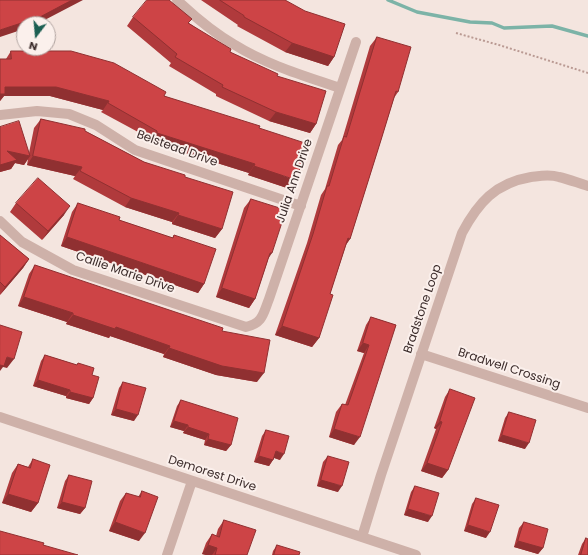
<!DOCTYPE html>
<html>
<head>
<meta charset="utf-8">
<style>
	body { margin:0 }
	#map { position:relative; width:588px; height:555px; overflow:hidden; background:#f4e5df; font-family:Poppins,sans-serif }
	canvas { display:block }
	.north { position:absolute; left:16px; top:16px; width:40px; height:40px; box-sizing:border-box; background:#fbf0ec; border:1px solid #aea19e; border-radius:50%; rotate:196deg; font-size:11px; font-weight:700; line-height:16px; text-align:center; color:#3b2b2a }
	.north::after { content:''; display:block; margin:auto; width:14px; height:18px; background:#1c5f52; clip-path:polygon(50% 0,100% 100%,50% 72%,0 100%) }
</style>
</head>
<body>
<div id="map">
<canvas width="588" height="555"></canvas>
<div class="north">N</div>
</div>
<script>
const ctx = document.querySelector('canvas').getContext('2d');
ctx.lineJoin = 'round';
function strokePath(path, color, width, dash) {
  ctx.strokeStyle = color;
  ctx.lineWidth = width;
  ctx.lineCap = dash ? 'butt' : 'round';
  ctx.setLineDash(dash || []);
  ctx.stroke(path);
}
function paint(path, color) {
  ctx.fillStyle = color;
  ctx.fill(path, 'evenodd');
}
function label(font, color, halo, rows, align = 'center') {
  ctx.font = font + ' Poppins,sans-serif';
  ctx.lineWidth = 4;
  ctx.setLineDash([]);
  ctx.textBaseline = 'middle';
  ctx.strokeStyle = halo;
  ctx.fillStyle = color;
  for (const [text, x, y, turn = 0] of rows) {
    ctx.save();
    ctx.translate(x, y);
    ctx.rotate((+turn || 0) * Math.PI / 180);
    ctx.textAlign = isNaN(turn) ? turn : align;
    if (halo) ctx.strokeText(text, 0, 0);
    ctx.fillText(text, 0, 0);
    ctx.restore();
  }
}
strokePath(new Path2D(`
	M388,0l29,12 53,10 22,1 12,5 48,-2 36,10`), '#7cb3a7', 3.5);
strokePath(new Path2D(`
	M456,33l43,12 89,28`), '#ba9a93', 2, [2, 2]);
strokePath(new Path2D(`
	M177,0c18,17 37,33 58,45 32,20 70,31 105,43
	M0,115l37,-4 32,3 27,11 39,25 166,56
	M0,221l22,21 51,28 173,57c17,-4 17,-13 23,-28l87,-257
	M421,354l167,54
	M0,417l416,138
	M362,537l19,-62 81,-242c16,-30 33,-50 69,-56 9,-1 18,-3 28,0 9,2 19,6 29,9
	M167,555l25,-74`), '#ceb1a9', 10);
paint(new Path2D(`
	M201,0h84l49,57 -6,9 -43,-14 -48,-26 1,-1z
	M133,17l56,6 41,29 47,24 39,48 -6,9 -41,-12 -53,-25v-2l-47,-28 2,-3 -44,-37z
	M377,37l21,55 -4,6 -44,141 -4,6 -16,49 -11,44 -7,9 -37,-12 32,-92 14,-48 4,-6 13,-44 4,-5 28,-94z
	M11,51l153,45 95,32 31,61 -42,-14 1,-2 -99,-31 1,-3 -50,-27 2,-2 -53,-14h-46l-4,5v-42h6z
	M41,119l44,12 59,31 41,15 37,52 -7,9 -43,-14v-2l-47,-15 -52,-28 2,-3 -48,-11 1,-6 -4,6 -9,-2 -4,6 -11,3v-45l29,26 5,-25z
	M251,199l17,61 -13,39 -6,9 -33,-11 28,-89z
	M16,203l48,12 -22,25 -32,-28z
	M78,203l41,17 53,18 2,-3 30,49 -6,9 -137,-47 11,-34z
	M0,235l29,24 -6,9 -23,27z
	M35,265l187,66 35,51 -41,-7 -53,-18 1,-3 -54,-18 -1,2 -43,-14 1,-2 -49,-16 11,-32z
	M371,317l25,8 -42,120 -25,-8 7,-25 6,-8 3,1 19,-52 -7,-2 9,-26z
	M45,355l32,10 1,-2 14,12 1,23 -4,6 -23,-6v-2l-33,-10 8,-25z
	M123,382l11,39 -23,-6 8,-27z
	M450,389l-2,81 -6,8 -21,-7 15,-42 -2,-1 11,-31z
	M181,400l50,45 -5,6 -22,-6 1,-5 -22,-7 1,-2 -14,-4 7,-21z
	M509,412l16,37 -27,-8 7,-23z
	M266,430l14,30 -6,-2 -5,8 -15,-4 8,-26z
	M328,456l10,36 -21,-6 6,-24z
	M33,459l5,44 -7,9 -29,-9 10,-30 6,-9 10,3z
	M69,475l16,33 -5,6 -23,-6 8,-27z
	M415,486l13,36 -24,-7 7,-23z
	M142,491l-3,50 -30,-10 11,-30 6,-8 12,4z
	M476,498l10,40 -22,-7 8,-27z
	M224,520l23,35h-41l-4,-1 4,-11 6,-9 4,2 2,-7z
	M524,522l19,26 -5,6 -24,-7 5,-19z
	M586,538l2,17h-10l4,-11z
	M277,545l22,10h-27l1,-4z`), '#b03a3c');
paint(new Path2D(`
	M72,0h11l-46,24h-13v5l-24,8v-7z
	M292,43l42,14 -6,9 -43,-14z
	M5,87h51l53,14 -6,9 -53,-14h-46l-4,5v-7z
	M276,112l40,12 -6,9 -41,-12z
	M157,133l98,31 -6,9 -99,-31z
	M7,151l23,5 -6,9 -9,-2 -4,6 -11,3v-7z
	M33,156l49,11 -7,9 -48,-11z
	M254,166l42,14 -6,9 -42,-14z
	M131,198l48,15 -7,9 -47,-15z
	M70,206l-6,9 -22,25 6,-9z
	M178,215l44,14 -7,9 -43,-14z
	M67,237l137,47 -6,9 -137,-47z
	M348,238l2,1 -6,8z
	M270,253h2l-6,9z
	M29,259l-6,9 -23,27 5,-8z
	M222,288l33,11 -6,9 -33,-11z
	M24,297l49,16 -6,9 -49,-16z
	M73,315l43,12 54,19 -6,8 -54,-18 -1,2 -43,-14z
	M282,326l37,12 -7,9 -37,-12z
	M363,343l6,2 -5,8 -7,-2z
	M169,348l95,25 -7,9 -41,-7 -53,-18z
	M7,357l7,2 -7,9 -4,-1 -3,4v-6z
	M38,380l32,10 -4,6 -33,-10z
	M70,392l23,6 -4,6 -23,-6z
	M116,409l22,6 -4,6 -23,-6z
	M174,421l14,4 -4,6 -14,-4z
	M440,421l2,1 -6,7 -2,-1z
	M188,427l21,7 -4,6 -22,-7z
	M334,429l26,8 -6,8 -25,-8z
	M502,435l27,8 -4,6 -27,-8z
	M208,439l23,6 -5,6 -22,-6z
	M276,451l8,3 -4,6 -8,-3z
	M259,456l14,4 -4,6 -15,-4z
	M427,463l21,7 -6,8 -21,-7z
	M321,480l21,6 -4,6 -21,-6z
	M8,494l30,9 -7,9 -29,-9z
	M62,502l23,6 -5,6 -23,-6z
	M408,509l24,7 -4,6 -24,-7z
	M115,522l30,11 -6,8 -30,-10z
	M468,525l22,7 -4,6 -22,-7z
	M518,541l25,7 -5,6 -24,-7z
	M208,545l9,3 -5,7h-6l-4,-1z`), '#903031');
const building = new Path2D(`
	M0,0h72l-32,17 -40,13z
	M147,0h22l23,19 -4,4 43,26 -1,3 48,22 -1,2 49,15 -10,33 -40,-12 -54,-25 1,-2 -48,-28 2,-3 -44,-37z
	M220,0h65l20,11 40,13 -11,33 -42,-14 -48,-26v-1z
	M377,37l34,10 -13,45 -2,-1 -15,49 -31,99 -2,-1 -18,56 3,1 -14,43 -37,-12 31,-92 14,-48h2l15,-50 2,1z
	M11,51h60l43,12 52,29 -2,4 96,30 -1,2 49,16 -12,36 -42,-14 1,-2 -98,-31v-2l-49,-28 1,-2 -53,-14h-51v7h-5v-35h11z
	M41,119l44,10v2l59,31 41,13v2l48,15 -11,37 -44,-14 1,-2 -48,-15 -51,-27 2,-4 -49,-11z
	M19,121l11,35 -23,-5 10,9 -17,5v-38z
	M38,178l32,28 -22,25 -32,-28z
	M251,199l35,11 -14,43h-2l-15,46 -33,-11z
	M78,203l42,14 -1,3 54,18 1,-3 42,14 -12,35 -137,-47z
	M0,235l29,24 -24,28 -5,-5z
	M35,265l188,63 -1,3 48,9 -6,33 -42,-7 -53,-18 1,-2 -54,-19 -1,2 -42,-14v-2l-49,-16z
	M371,317l25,8 -36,112 -26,-8 8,-25 6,1 21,-60 -6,-2z
	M0,325l22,7 -8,27 -7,-2 -3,9 -4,-1z
	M45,355l32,10 1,-2 16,5 -2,7 7,2 -6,21 -23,-6v-2l-32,-10z
	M123,382l23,6 -8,27 -22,-6z
	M450,389l25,9 -27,72 -21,-7 15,-41 -2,-1z
	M181,400l57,18 -7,27 -23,-6 1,-5 -21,-7v-2l-14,-4z
	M509,412l27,8 -7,23 -27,-8z
	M266,430l23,6 -5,18 -8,-3 -3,9 -14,-4z
	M328,456l21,6 -7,24 -21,-6z
	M33,459l17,6 -12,38 -30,-9 10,-30 12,4z
	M69,475l23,6 -7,27 -23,-6z
	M415,486l24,7 -7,23 -24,-7z
	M142,491l16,6 -13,36 -30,-11 11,-29 14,4z
	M476,498l23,7 -9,27 -22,-7z
	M224,520l32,10 -9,25h-32l2,-7 -9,-3 4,-11 7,3z
	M524,522l24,7 -5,19 -25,-7z
	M0,531l44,12 -1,2 35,10h-78z
	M586,538l2,1v16h-7z
	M277,545l23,7 -1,3h-25z`);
paint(building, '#cd4446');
strokePath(building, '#903031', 1);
label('12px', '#3b2b2a', '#fbf0ec', [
	["Belstead Drive",177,149,20],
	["Julia Ann Drive",295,181,-71],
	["Callie Marie Drive",125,273,19],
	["Bradstone Loop",423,309,-71],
	["Bradwell Crossing",509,369,18],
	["Demorest Drive",212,474,18]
]);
</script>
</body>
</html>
